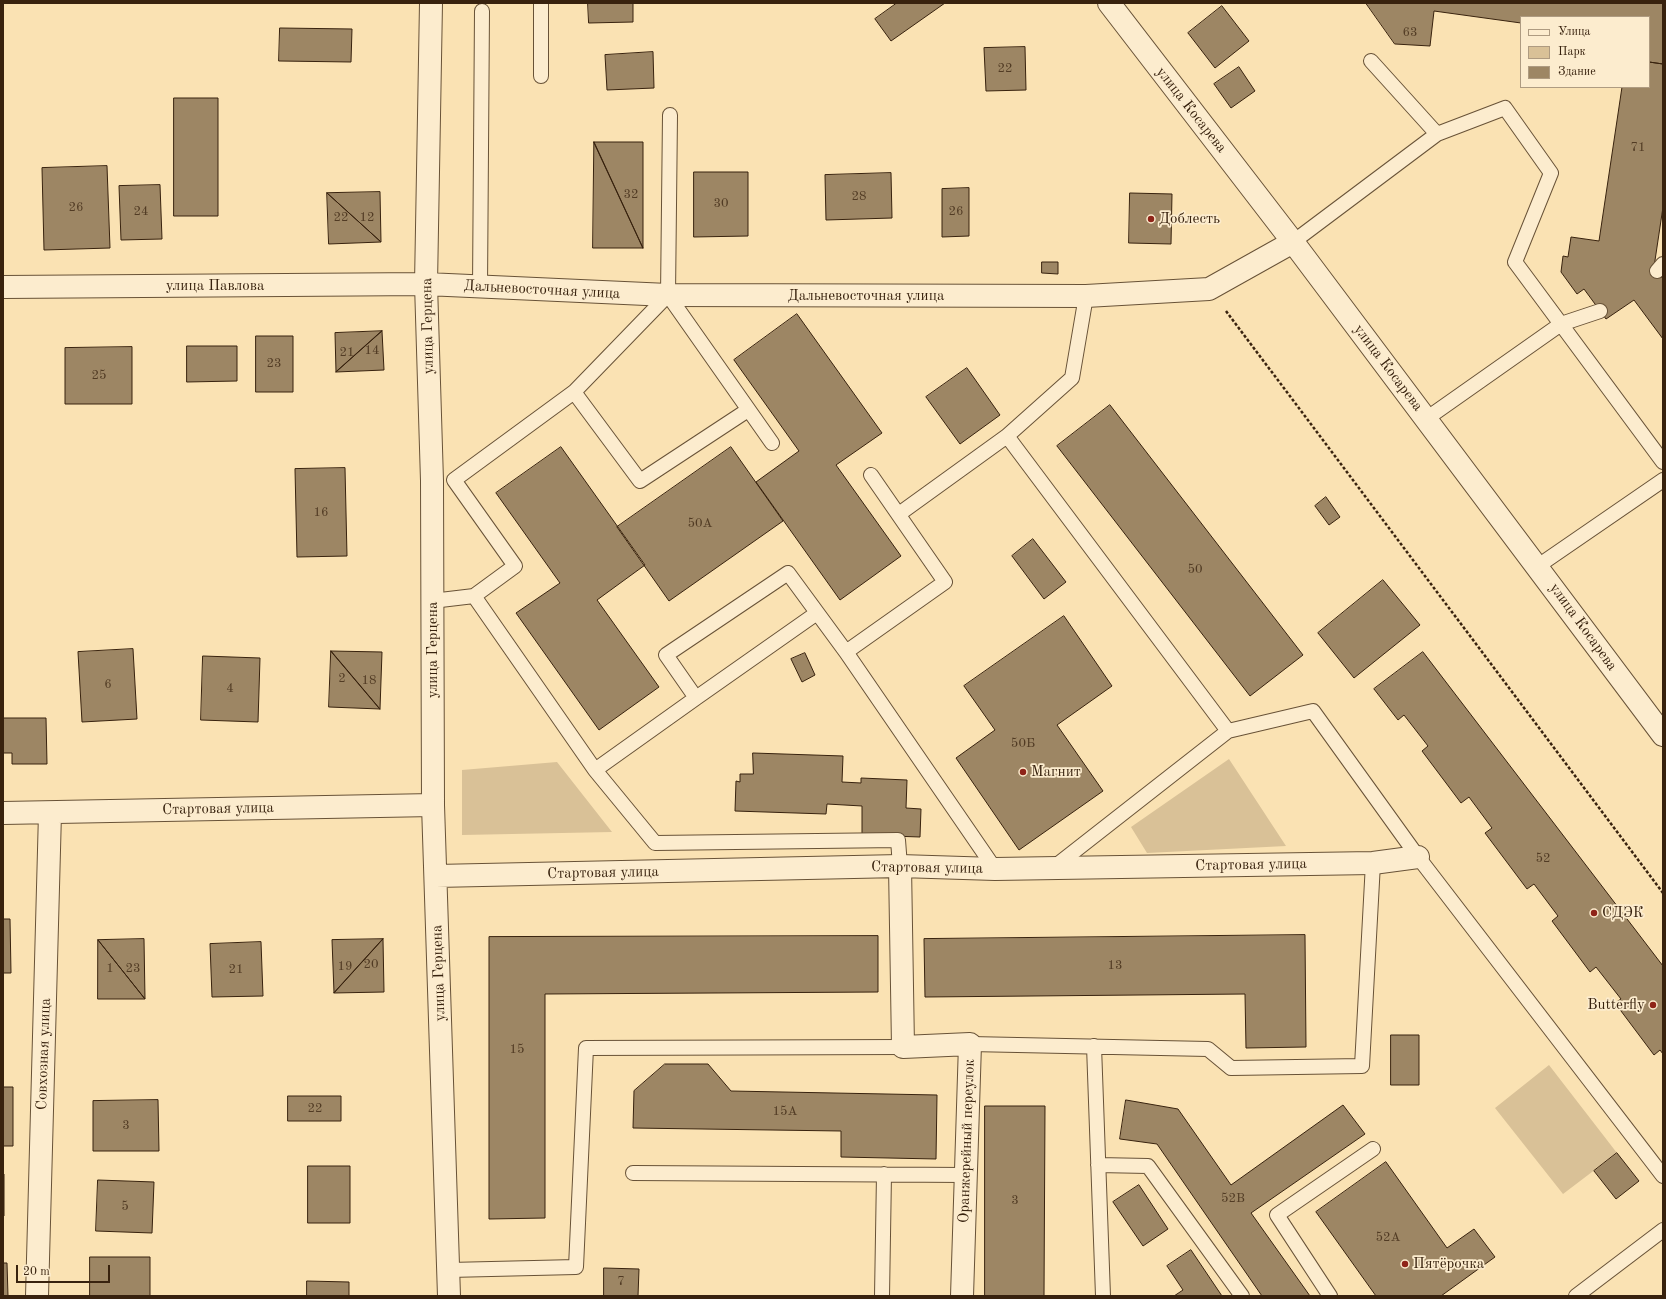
<!DOCTYPE html>
<html>
<head>
<meta charset="utf-8">
<style>
	body { margin:0 }
	#map { position:relative; width:1666px; height:1299px; overflow:hidden; background:#fae2b3; font-family:"Old Standard TT",serif }
	canvas { display:block }
	.frame { position:absolute; inset:0; border:4px solid #38220e; pointer-events:none }
	.legend { position:absolute; left:1520px; top:16px; width:130px; height:72px; box-sizing:border-box; background:#fcecce; border:1px solid #ae9b81; margin:0; padding:5px 7px; list-style:none; font-size:12px; color:#38220e }
	.legend li { display:flex; align-items:center; gap:8px; height:20px }
	.legend b { width:20px; border:1px solid #ae9b81 }
	.scale { position:absolute; left:16px; top:1265px; width:94px; height:18px; box-sizing:border-box; border:2px solid #38220e; border-top:0; padding-left:5px; font-size:12px; line-height:14px; white-space:nowrap; color:#38220e; -webkit-text-stroke:3px #fcecce; paint-order:stroke }
</style>
</head>
<body>
<div id="map">
<canvas width="1666" height="1299"></canvas>
<div class="frame"></div>
<ul class="legend">
<li><b style="height:5px;background:#fcecce"></b>Улица</li>
<li><b style="height:11px;background:#d9c197"></b>Парк</li>
<li><b style="height:11px;background:#9d8664"></b>Здание</li>
</ul>
<div class="scale">20 m</div>
</div>
<script>
const ctx = document.querySelector('canvas').getContext('2d');
ctx.lineJoin = 'round';
function paint(path, color) {
  ctx.fillStyle = color;
  ctx.fill(path, 'evenodd');
}
function strokePath(path, color, width, dash) {
  ctx.strokeStyle = color;
  ctx.lineWidth = width;
  ctx.lineCap = dash ? 'butt' : 'round';
  ctx.setLineDash(dash || []);
  ctx.stroke(path);
}
function label(font, color, halo, rows, align = 'center') {
  ctx.font = font + ' "Old Standard TT",serif';
  ctx.lineWidth = 3.5;
  ctx.setLineDash([]);
  ctx.textBaseline = 'middle';
  ctx.strokeStyle = halo;
  ctx.fillStyle = color;
  for (const [text, x, y, turn = 0] of rows) {
    ctx.save();
    ctx.translate(x, y);
    ctx.rotate((+turn || 0) * Math.PI / 180);
    ctx.textAlign = isNaN(turn) ? turn : align;
    if (halo) ctx.strokeText(text, 0, 0);
    ctx.fillText(text, 0, 0);
    ctx.restore();
  }
}
paint(new Path2D(`
	M1229,759l57,87 -139,7 -16,-26z
	M557,762l55,70 -150,3v-65z
	M1549,1065l68,88 -54,41 -68,-86z`), '#d9c197');
const building = new Path2D(`
	M588,3h45v19l-44,1z
	M897,3h48l-54,38 -16,-22z
	M1366,3h297v61l-14,-2v-45h-128v6l-87,-12 -4,35 -35,-2z
	M1222,6l27,35 -34,27 -27,-35z
	M280,28l72,1 -1,33 -72,-1z
	M1025,47l1,43 -40,1 -2,-43z
	M653,52l1,36 -47,2 -2,-35z
	M1649,62l14,2v143l-9,60 9,12v60l-29,-39 -28,19 -22,-30 -7,5 -16,-22 2,-16 5,1 3,-20 28,4 23,-154h27z
	M1239,67l16,24 -24,17 -17,-24z
	M174,98h44v118h-44z
	M594,142l49,106h-50z
	M594,142h49v106z
	M107,166l3,82 -66,2 -2,-82z
	M694,172h54v64l-54,1z
	M891,173l1,45 -66,2 -1,-45z
	M160,185l2,54 -41,1 -2,-54z
	M969,188v48l-27,1v-48z
	M380,192l1,50 -54,-49z
	M327,193l54,49 -52,2z
	M1130,193l42,1 -1,50 -42,-1z
	M1042,262h16v12l-16,-1z
	M797,314l85,119 -46,32 65,91 -61,44 -84,-118 43,-31 -65,-91z
	M382,331l-46,41 -1,-39z
	M382,331l2,39 -48,2z
	M256,336h37v56h-37z
	M187,346h50v35l-50,1z
	M132,347v57h-67v-56z
	M967,368l33,47 -40,29 -34,-47z
	M1110,405l193,250 -53,41 -193,-250z
	M561,447l84,118 -48,35 62,87 -60,43 -83,-117 44,-30 -64,-90z
	M731,447l52,74 -114,80 -52,-74z
	M345,468l2,88 -50,1 -2,-88z
	M1326,497l14,20 -11,8 -14,-19z
	M1033,539l33,43 -22,17 -32,-43z
	M1383,580l37,45 -66,53 -36,-45z
	M1064,616l48,70 -55,39 46,66 -84,59 -63,-92 39,-28 -31,-44z
	M133,649l4,70 -55,3 -4,-70z
	M331,651l49,58 -51,-2z
	M331,651l51,1 -2,57z
	M1423,652l240,314v88l-3,-4 -6,5 -39,-52 6,-4 -25,-32 -6,5 -38,-51 6,-5 -24,-32 -7,5 -42,-56 7,-5 -23,-31 -8,6 -39,-52 6,-5 -24,-31 -6,5 -24,-31z
	M805,653l10,22 -13,7 -11,-23z
	M203,656l57,2 -2,64 -57,-2z
	M3,718h43l1,46h-35v-11h-9z
	M753,753l90,3 -1,26 19,1v-5l46,2 -1,28 15,1 -1,28 -58,-2v-29l-35,-2 -1,10 -91,-3 1,-30 4,1v-8h13z
	M3,919h7l1,54h-8z
	M1305,935l1,112 -60,1 -1,-54 -320,3 -1,-58z
	M878,936v56l-333,2v224l-56,1v-282z
	M144,939l1,60 -47,-59z
	M383,939l1,53 -50,1z
	M383,939l-49,54 -2,-53z
	M98,940l47,59h-47z
	M261,942l2,54 -51,1 -2,-53z
	M1391,1035h28v50h-28z
	M665,1064h43l23,27 206,4 -1,64 -95,-2v-26l-208,-3 1,-37z
	M3,1087h10v59h-10z
	M288,1096h53v25h-53z
	M158,1100l1,51h-66v-50z
	M1126,1100l52,9 53,76 112,-80 22,29 -114,79 59,83h-48l-105,-152 -37,-5z
	M985,1106h60l-1,190h-59z
	M1617,1153l22,28 -23,18 -22,-28z
	M1386,1162l61,86 27,-19 21,28 -54,39h-65l-60,-84z
	M308,1166h42v57h-42z
	M3,1174h1v42h-1z
	M98,1180l56,2 -2,51 -56,-2z
	M1139,1185l29,44 -25,17 -30,-44z
	M1191,1250l31,46h-48l9,-6 -16,-24z
	M90,1257h60v39h-60z
	M3,1263h4l1,33h-5z
	M604,1268l35,1 -1,27h-34z
	M307,1281l42,1v14h-42z`);
paint(building, '#9d8664');
strokePath(building, '#38220e', 1);
const service = new Path2D(`
	M541,3v73
	M1371,61l66,73
	M1293,242l144,-108 68,-26 46,65 -36,89 148,200
	M1657,271l6,-7
	M480,287l2,-276
	M668,295l2,-180
	M574,392l66,89 108,-71
	M1426,419l135,-95 39,-13
	M1007,436l221,295 85,-20 105,146 245,319
	M772,443l-104,-148 -94,97 -120,88 61,86 -41,30 121,174 101,-72 -30,-43 122,-82 58,79
	M871,475l74,107 -99,70 149,217
	M899,514l108,-78 65,-58 14,-82
	M1538,566l125,-86
	M432,601l42,-5
	M696,698l121,-85
	M595,770l60,73 243,-3 2,26
	M1053,868l175,-137
	M970,1044l238,5 23,19 131,-2 11,-203
	M1094,1046l9,250
	M1098,1165l50,1 94,130
	M633,1173l333,2
	M449,1270l127,-3 10,-219 317,-1
	M882,1296l2,-122
	M1330,1296l-53,-81 96,-66
	M1576,1296l87,-66`);
const minor = new Path2D(`
	M431,3l-5,281 6,197 1,324 16,491
	M3,287l423,-3 242,11 418,1 123,-7 84,-47
	M3,813l430,-8
	M900,866l3,181 67,-3 -8,252
	M436,876l464,-10 95,3 378,-6 45,-6
	M37,1296l13,-483`);
const tertiary = new Path2D(`
	M1109,3l184,239 370,493`);
strokePath(service, '#685237', 16);
strokePath(minor, '#685237', 24);
strokePath(tertiary, '#685237', 24);
strokePath(new Path2D(`
	M1226,311l437,582`), '#38220e', 2.5, [3, 2]);
strokePath(service, '#fcecce', 14);
strokePath(minor, '#fcecce', 22);
strokePath(tertiary, '#fcecce', 22);
for (const [x, y, r, color] of [
	[1151,219,4,"#8f2418"],
	[1023,772,4,"#8f2418"],
	[1594,913,4,"#8f2418"],
	[1653,1005,4,"#8f2418"],
	[1405,1264,4,"#8f2418"]
]) {
  const dot = new Path2D();
  dot.arc(x, y, r, 0, 2 * Math.PI);
  ctx.fillStyle = color;
  ctx.fill(dot);
  strokePath(dot, '#fcecce', 1.5);
}
label('13px', '#513b24', null, [
	["63",1410,33],
	["22",1005,69],
	["71",1638,148],
	["32",631,195],
	["28",859,197],
	["30",721,204],
	["26",76,208],
	["24",141,212],
	["26",956,212],
	["22",341,218],
	["12",367,218],
	["14",372,351],
	["21",347,353],
	["23",274,364],
	["25",99,376],
	["16",321,513],
	["50А",700,524],
	["50",1195,570],
	["2",342,679],
	["18",369,681],
	["6",108,685],
	["4",230,689],
	["50Б",1023,744],
	["52",1543,859],
	["20",371,965],
	["13",1115,966],
	["19",345,967],
	["1",110,969],
	["23",133,969],
	["21",236,970],
	["15",517,1050],
	["22",315,1109],
	["15А",785,1112],
	["3",126,1126],
	["52В",1233,1199],
	["3",1015,1201],
	["5",125,1207],
	["52А",1388,1238],
	["7",621,1282]
]);
label('15px', '#38220e', '#fcecce', [
	["улица Косарева",1191,110,52],
	["улица Павлова",215,286],
	["Дальневосточная улица",542,290,3],
	["Дальневосточная улица",866,296],
	["улица Герцена",428,326,-91],
	["улица Косарева",1388,368,53],
	["улица Косарева",1583,627,54],
	["улица Герцена",433,650,-90],
	["Стартовая улица",218,809,-1],
	["Стартовая улица",1251,865,-1],
	["Стартовая улица",927,868,1],
	["Стартовая улица",603,873,-1],
	["улица Герцена",439,973,-92],
	["Совхозная улица",44,1054,-88],
	["Оранжерейный переулок",967,1141,-88]
]);
label('15px', '#38220e', '#fcecce', [
	["Доблесть",1159,219],
	["Магнит",1031,772],
	["СДЭК",1602,913],
	["Butterfly",1645,1005,"right"],
	["Пятёрочка",1413,1264]
], 'left');
</script>
</body>
</html>
